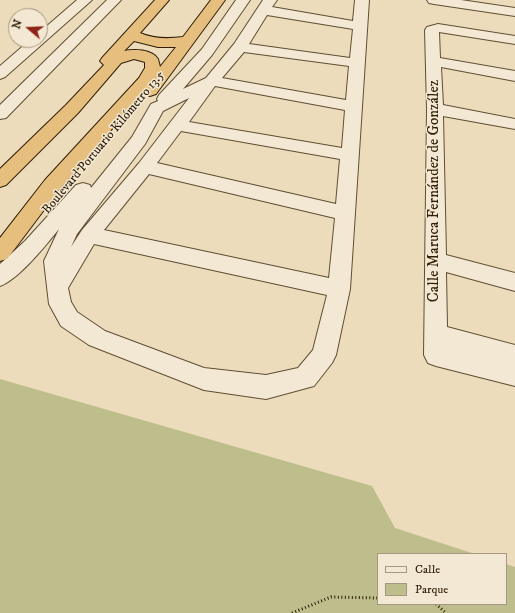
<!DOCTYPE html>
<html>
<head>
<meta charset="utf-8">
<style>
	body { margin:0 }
	#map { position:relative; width:515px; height:613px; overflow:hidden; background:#ecdcbb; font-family:"IM FELL DW Pica",serif }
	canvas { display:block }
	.legend { position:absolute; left:377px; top:553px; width:130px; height:52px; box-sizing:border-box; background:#f3e8d3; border:1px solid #a59781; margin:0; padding:5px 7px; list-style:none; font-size:12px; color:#301e06 }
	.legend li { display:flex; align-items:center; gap:8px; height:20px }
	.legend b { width:20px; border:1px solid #a59781 }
	.north { position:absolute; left:8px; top:8px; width:40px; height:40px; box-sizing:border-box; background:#f3e8d3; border:1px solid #a59781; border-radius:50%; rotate:289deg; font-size:11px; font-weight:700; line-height:16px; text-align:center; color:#301e06 }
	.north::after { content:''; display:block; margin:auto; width:14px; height:18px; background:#8f2418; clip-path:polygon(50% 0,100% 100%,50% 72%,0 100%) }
</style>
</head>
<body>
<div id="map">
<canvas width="515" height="613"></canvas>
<ul class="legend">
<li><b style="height:5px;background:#f3e8d3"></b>Calle</li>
<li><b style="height:11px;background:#bebe8c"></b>Parque</li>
</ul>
<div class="north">N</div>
</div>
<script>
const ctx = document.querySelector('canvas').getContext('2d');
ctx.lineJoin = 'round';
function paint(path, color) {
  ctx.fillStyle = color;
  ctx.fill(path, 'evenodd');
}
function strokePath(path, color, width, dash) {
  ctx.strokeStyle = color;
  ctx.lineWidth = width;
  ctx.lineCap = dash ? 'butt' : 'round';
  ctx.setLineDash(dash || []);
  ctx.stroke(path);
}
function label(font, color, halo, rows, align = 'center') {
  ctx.font = font + ' "IM FELL DW Pica",serif';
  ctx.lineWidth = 3;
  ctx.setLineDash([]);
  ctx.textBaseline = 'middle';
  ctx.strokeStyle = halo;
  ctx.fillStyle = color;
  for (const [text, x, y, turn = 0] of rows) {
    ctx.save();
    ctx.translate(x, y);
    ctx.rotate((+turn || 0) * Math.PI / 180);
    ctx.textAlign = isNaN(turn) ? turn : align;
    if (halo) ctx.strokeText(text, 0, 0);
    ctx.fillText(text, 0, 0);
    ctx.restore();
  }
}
paint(new Path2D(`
	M0,379l372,107 23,42 80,26h-97v50h128v-40l9,3v46h-515z`), '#bebe8c');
const minor = new Path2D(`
	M77,0h15l-87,77 -5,2v-13l30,-26h10v-8z
	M107,0h14l-115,118 -6,1v-14z
	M236,0h14l-38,55 -29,34 23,-11 28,-34 29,-44h14l-5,7 81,14 2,-21h14l-19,289 -14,66 -4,8 -18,23 -48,13 -62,-9 -115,-45 -28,-19 -12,-22 -5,-43 15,-32c-13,16 -40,50 -59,57v-22l25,-23 51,-56 7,-2 7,2 1,3 41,-51 19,-33 7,-3 -1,-2 2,-4 43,-46zM267,15l86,14 -3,29 -101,-14zM244,52l105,14 -3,34 -124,-22zM215,86l130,24 -3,38 -153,-26zM189,98l-50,65 -57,67 -11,17 6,-13 68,-90 18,-33zM181,131l159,28 -4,45 -179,-41zM149,174l186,44 -6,60 -225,-48zM94,244l233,51 -14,55 -15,18 -32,7 -62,-7 -99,-37 -28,-19 -6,-10 -3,-14z
	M427,0h34l54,8v8l-81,-12 -5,-1z
	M438,24l77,12v8l-76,-12 1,26 75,13v10l-74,-14 2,38 72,14v10l-72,-13 3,139 69,18v18l-69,-19 1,55 68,18v41l-79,-20 -8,-3 -4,-8 3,-246 -2,-79 2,-3z`);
const highway = new Path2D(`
	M155,0h14l-29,33c14,6 28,6 43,4l28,-37h14l-69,94 -6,2 -7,-3 -84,97 -52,69 -7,2v-23l45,-58 94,-102 6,-10v-6l-11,-3 -13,4 -43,50 -72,72 -6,2v-18l66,-64 38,-40 -4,-4 2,-3zM134,41l24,6h18l-16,20 -2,-8c-6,-10 -24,-10 -34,-8z`);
strokePath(minor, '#5f4e33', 2);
strokePath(highway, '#301e06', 2);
strokePath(new Path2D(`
	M436,604l10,9
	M292,613l39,-16 47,1`), '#301e06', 3, [1, 2.5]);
paint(minor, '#f3e8d3');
paint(highway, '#e6be7e');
label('13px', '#301e06', '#f3e8d3', [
	["Boulevard Portuario Kilómetro 13.5",104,143,-50]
]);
label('15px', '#301e06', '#f3e8d3', [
	["Calle Maruca Fernández de González",435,191,-90]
]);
</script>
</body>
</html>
